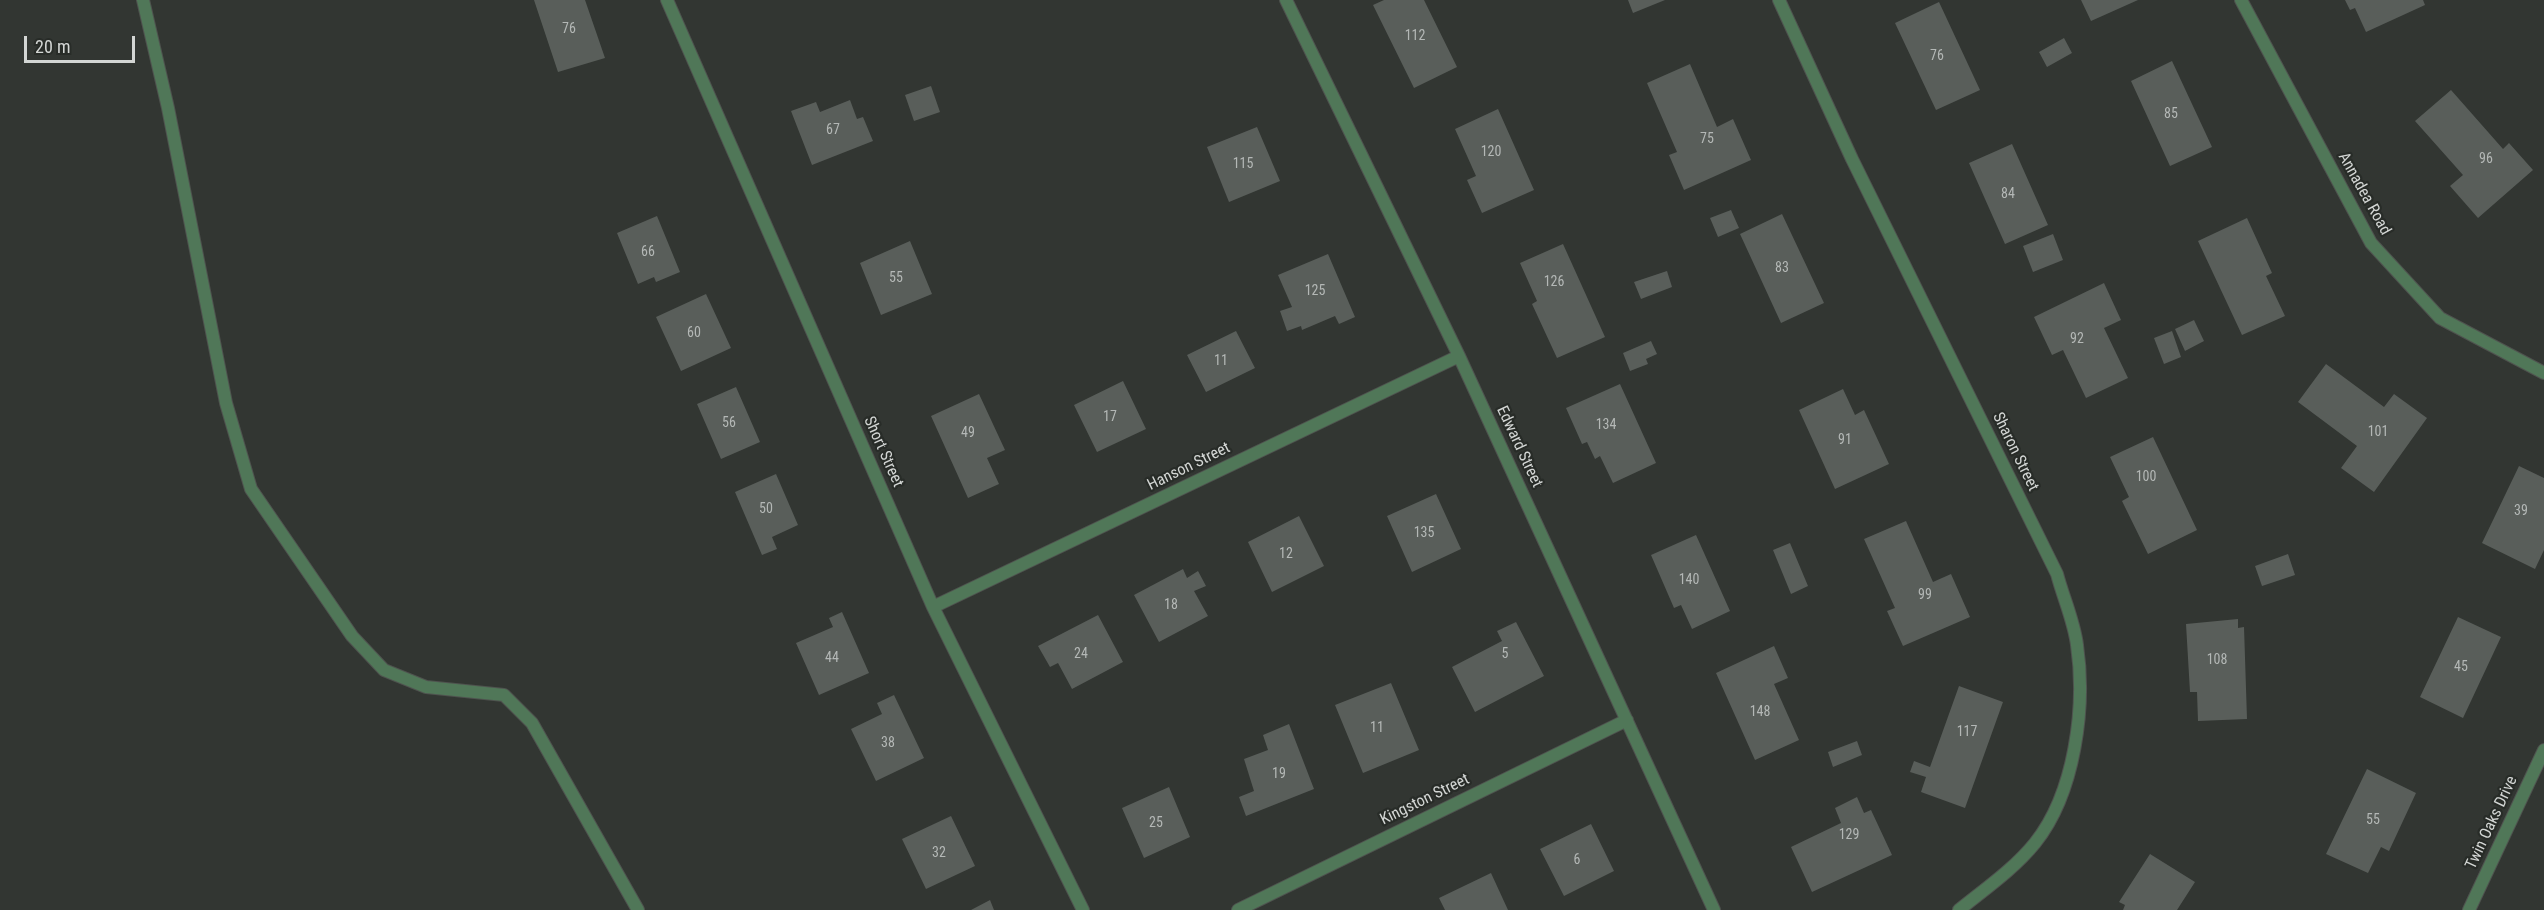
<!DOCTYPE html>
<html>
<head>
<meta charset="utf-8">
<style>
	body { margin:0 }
	#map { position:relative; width:2544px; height:910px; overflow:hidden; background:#323632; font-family:"Roboto Condensed",sans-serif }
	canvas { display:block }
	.scale { position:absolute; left:24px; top:36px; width:111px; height:27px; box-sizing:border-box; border:3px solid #d3d6d4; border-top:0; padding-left:8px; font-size:18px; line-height:21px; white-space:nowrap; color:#d3d6d4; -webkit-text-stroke:4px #282c28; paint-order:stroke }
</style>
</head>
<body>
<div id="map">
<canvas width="2544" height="910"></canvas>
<div class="scale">20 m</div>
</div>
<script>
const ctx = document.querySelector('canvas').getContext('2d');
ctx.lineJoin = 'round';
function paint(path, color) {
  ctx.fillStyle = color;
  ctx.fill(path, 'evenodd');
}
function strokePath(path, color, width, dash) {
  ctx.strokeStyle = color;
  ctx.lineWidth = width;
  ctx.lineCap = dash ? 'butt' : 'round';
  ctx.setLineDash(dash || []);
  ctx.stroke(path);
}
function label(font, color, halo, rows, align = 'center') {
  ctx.font = font + ' "Roboto Condensed",sans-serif';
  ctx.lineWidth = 4.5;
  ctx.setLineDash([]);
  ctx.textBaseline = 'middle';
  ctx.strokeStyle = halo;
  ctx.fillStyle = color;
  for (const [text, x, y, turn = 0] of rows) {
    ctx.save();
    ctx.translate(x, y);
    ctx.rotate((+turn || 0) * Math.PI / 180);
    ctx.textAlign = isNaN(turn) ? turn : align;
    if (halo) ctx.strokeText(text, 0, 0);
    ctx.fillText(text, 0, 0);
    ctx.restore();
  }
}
paint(new Path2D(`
	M534,0h51l20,58 -47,14z
	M1384,0h40l33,67 -43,21 -41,-83z
	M1628,0h37l-32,13z
	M2081,0h57l-47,21z
	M2345,0h78l2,5 -59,27 -11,-24 -5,2z
	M1939,2l41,88 -44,20 -41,-87z
	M2064,38l8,15 -25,14 -8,-15z
	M2172,61l40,86 -42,19 -39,-85z
	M1690,64l27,63 16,-8 18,41 -67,30 -15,-35 8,-3 -30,-69z
	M931,86l9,26 -26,9 -9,-26z
	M2451,90l52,59 6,-6 24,27 -55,48 -28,-32 13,-11 -48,-54z
	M850,100l7,19 6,-2 10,24 -61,24 -21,-54 25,-9 4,10z
	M1498,109l36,81 -52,23 -15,-33 9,-4 -21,-47z
	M1257,127l23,54 -51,21 -22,-55z
	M2012,144l36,81 -43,19 -36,-81z
	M1731,210l8,18 -21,9 -8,-19z
	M1782,214l42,89 -43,20 -41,-89z
	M657,216l23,56 -24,10 -2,-5 -16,7 -21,-51z
	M2247,218l25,55 -6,3 19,40 -43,19 -44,-94z
	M2053,234l10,26 -30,12 -10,-26z
	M910,241l22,53 -51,21 -21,-52z
	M1563,244l42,93 -48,21 -25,-54 5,-3 -17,-38z
	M1328,254l27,63 -16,7 -4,-8 -33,14 -1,-4 -14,5 -7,-20 12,-4 -14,-32z
	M1667,271l5,16 -31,12 -7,-17z
	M2104,283l17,37 -17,8 24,50 -42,20 -23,-48 -11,5 -18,-38z
	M706,294l25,54 -50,23 -25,-54z
	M2194,320l10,21 -19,10 -10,-22z
	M1236,331l19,37 -49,24 -19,-37z
	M2172,331l9,26 -17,7 -10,-26z
	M1651,341l6,13 -11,5 2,5 -18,7 -7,-18z
	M2326,364l58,43 10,-13 33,24 -53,74 -33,-24 16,-22 -59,-44z
	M1123,381l23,48 -49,23 -23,-47z
	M1620,384l36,79 -43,20 -13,-27 -5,3 -8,-17 -5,2 -16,-36z
	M736,387l24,55 -39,17 -24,-55z
	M1843,389l12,26 9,-5 25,54 -54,25 -36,-79z
	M979,394l26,56 -18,8 12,26 -31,14 -37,-82z
	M2153,437l44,93 -49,24 -26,-53 7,-4 -19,-40z
	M2519,466l25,12v72l-9,19 -53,-26z
	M776,474l22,51 -26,12 5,12 -15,6 -27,-63z
	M1436,494l25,55 -49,23 -25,-56z
	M1299,516l25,50 -52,26 -24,-50z
	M1906,521l27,61 18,-8 19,43 -67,29 -16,-35 8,-3 -31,-69z
	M1696,535l34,76 -38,18 -11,-24 -7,3 -23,-53z
	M1790,543l18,43 -17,8 -18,-44z
	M2288,554l7,21 -33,11 -7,-20z
	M1183,569l4,9 11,-7 8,15 -12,5 14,25 -49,26 -25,-47z
	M842,612l27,61 -50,22 -23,-52 37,-16 -4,-9z
	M1098,615l25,47 -51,27 -14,-26 -8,4 -12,-21z
	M2458,617l43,20 -38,81 -43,-21z
	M2238,619v9l6,-1 3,92 -49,2 -1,-29h-7l-4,-68z
	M1516,622l28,54 -69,36 -23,-45 50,-26 -5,-10z
	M1774,646l14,32 -14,6 25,56 -44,20 -39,-87z
	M1391,683l28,67 -56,23 -28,-68z
	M1959,686l44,16 -38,106 -44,-16 5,-15 -16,-5 4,-11 16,6z
	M894,695l30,63 -48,23 -25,-52 31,-15 -5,-11z
	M1289,724l25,65 -68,27 -7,-19 15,-6 -10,-32 24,-9 -5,-15z
	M1857,741l5,14 -29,12 -5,-15z
	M2367,769l49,24 -27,58 -8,-4 -13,26 -42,-19z
	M1169,787l21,50 -46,21 -22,-50z
	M1857,797l7,16 7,-3 21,45 -80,37 -21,-45 50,-24 -6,-15z
	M951,816l24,50 -49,23 -24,-50z
	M1591,824l23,47 -50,25 -24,-47z
	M2150,854l45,28 -18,28h-54l2,-5 -6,-3z
	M1491,873l17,37h-63l-6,-12z
	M990,900l4,10h-23z`), '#595e5a');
const service = new Path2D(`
	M143,0l25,108 58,295 25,86 101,147 32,34 42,17 78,8 28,28 106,187`);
const minor = new Path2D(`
	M667,0l266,607 150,303
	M1286,0l173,356 255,554
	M1779,0l73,159 205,415c6,23 17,47 20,71 9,62 -2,148 -42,198 -21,26 -50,46 -76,67
	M2241,0l130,243 69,75 104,55
	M933,607l526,-251
	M1238,910l389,-190
	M2469,910l75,-160`);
strokePath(service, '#4f534f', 14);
strokePath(minor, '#4f534f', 14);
strokePath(service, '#507758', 12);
strokePath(minor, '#507758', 12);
label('14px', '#b4b8b6', null, [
	["76",569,29],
	["112",1415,36],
	["76",1937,56],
	["85",2171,114],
	["67",833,130],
	["75",1707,139],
	["120",1491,152],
	["96",2486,159],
	["115",1243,164],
	["84",2008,194],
	["66",648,252],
	["83",1782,268],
	["55",896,278],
	["126",1554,282],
	["125",1315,291],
	["60",694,333],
	["92",2077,339],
	["11",1221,361],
	["17",1110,417],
	["56",729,423],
	["134",1606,425],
	["101",2378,432],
	["49",968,433],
	["91",1845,440],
	["100",2146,477],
	["50",766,509],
	["39",2521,511],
	["135",1424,533],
	["12",1286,554],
	["140",1689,580],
	["99",1925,595],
	["18",1171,605],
	["24",1081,654],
	["5",1505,654],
	["44",832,658],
	["108",2217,660],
	["45",2461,667],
	["148",1760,712],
	["11",1377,728],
	["117",1967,732],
	["38",888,743],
	["19",1279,774],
	["55",2373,820],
	["25",1156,823],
	["129",1849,835],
	["32",939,853],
	["6",1577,860]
]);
label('16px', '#d3d6d4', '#282c28', [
	["Annadea Road",2364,194,61],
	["Edward Street",1519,447,65],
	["Short Street",883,452,66],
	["Sharon Street",2015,452,64],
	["Hanson Street",1189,467,-26],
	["Kingston Street",1425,800,-26],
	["Twin Oaks Drive",2492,823,-65]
]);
</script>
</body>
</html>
